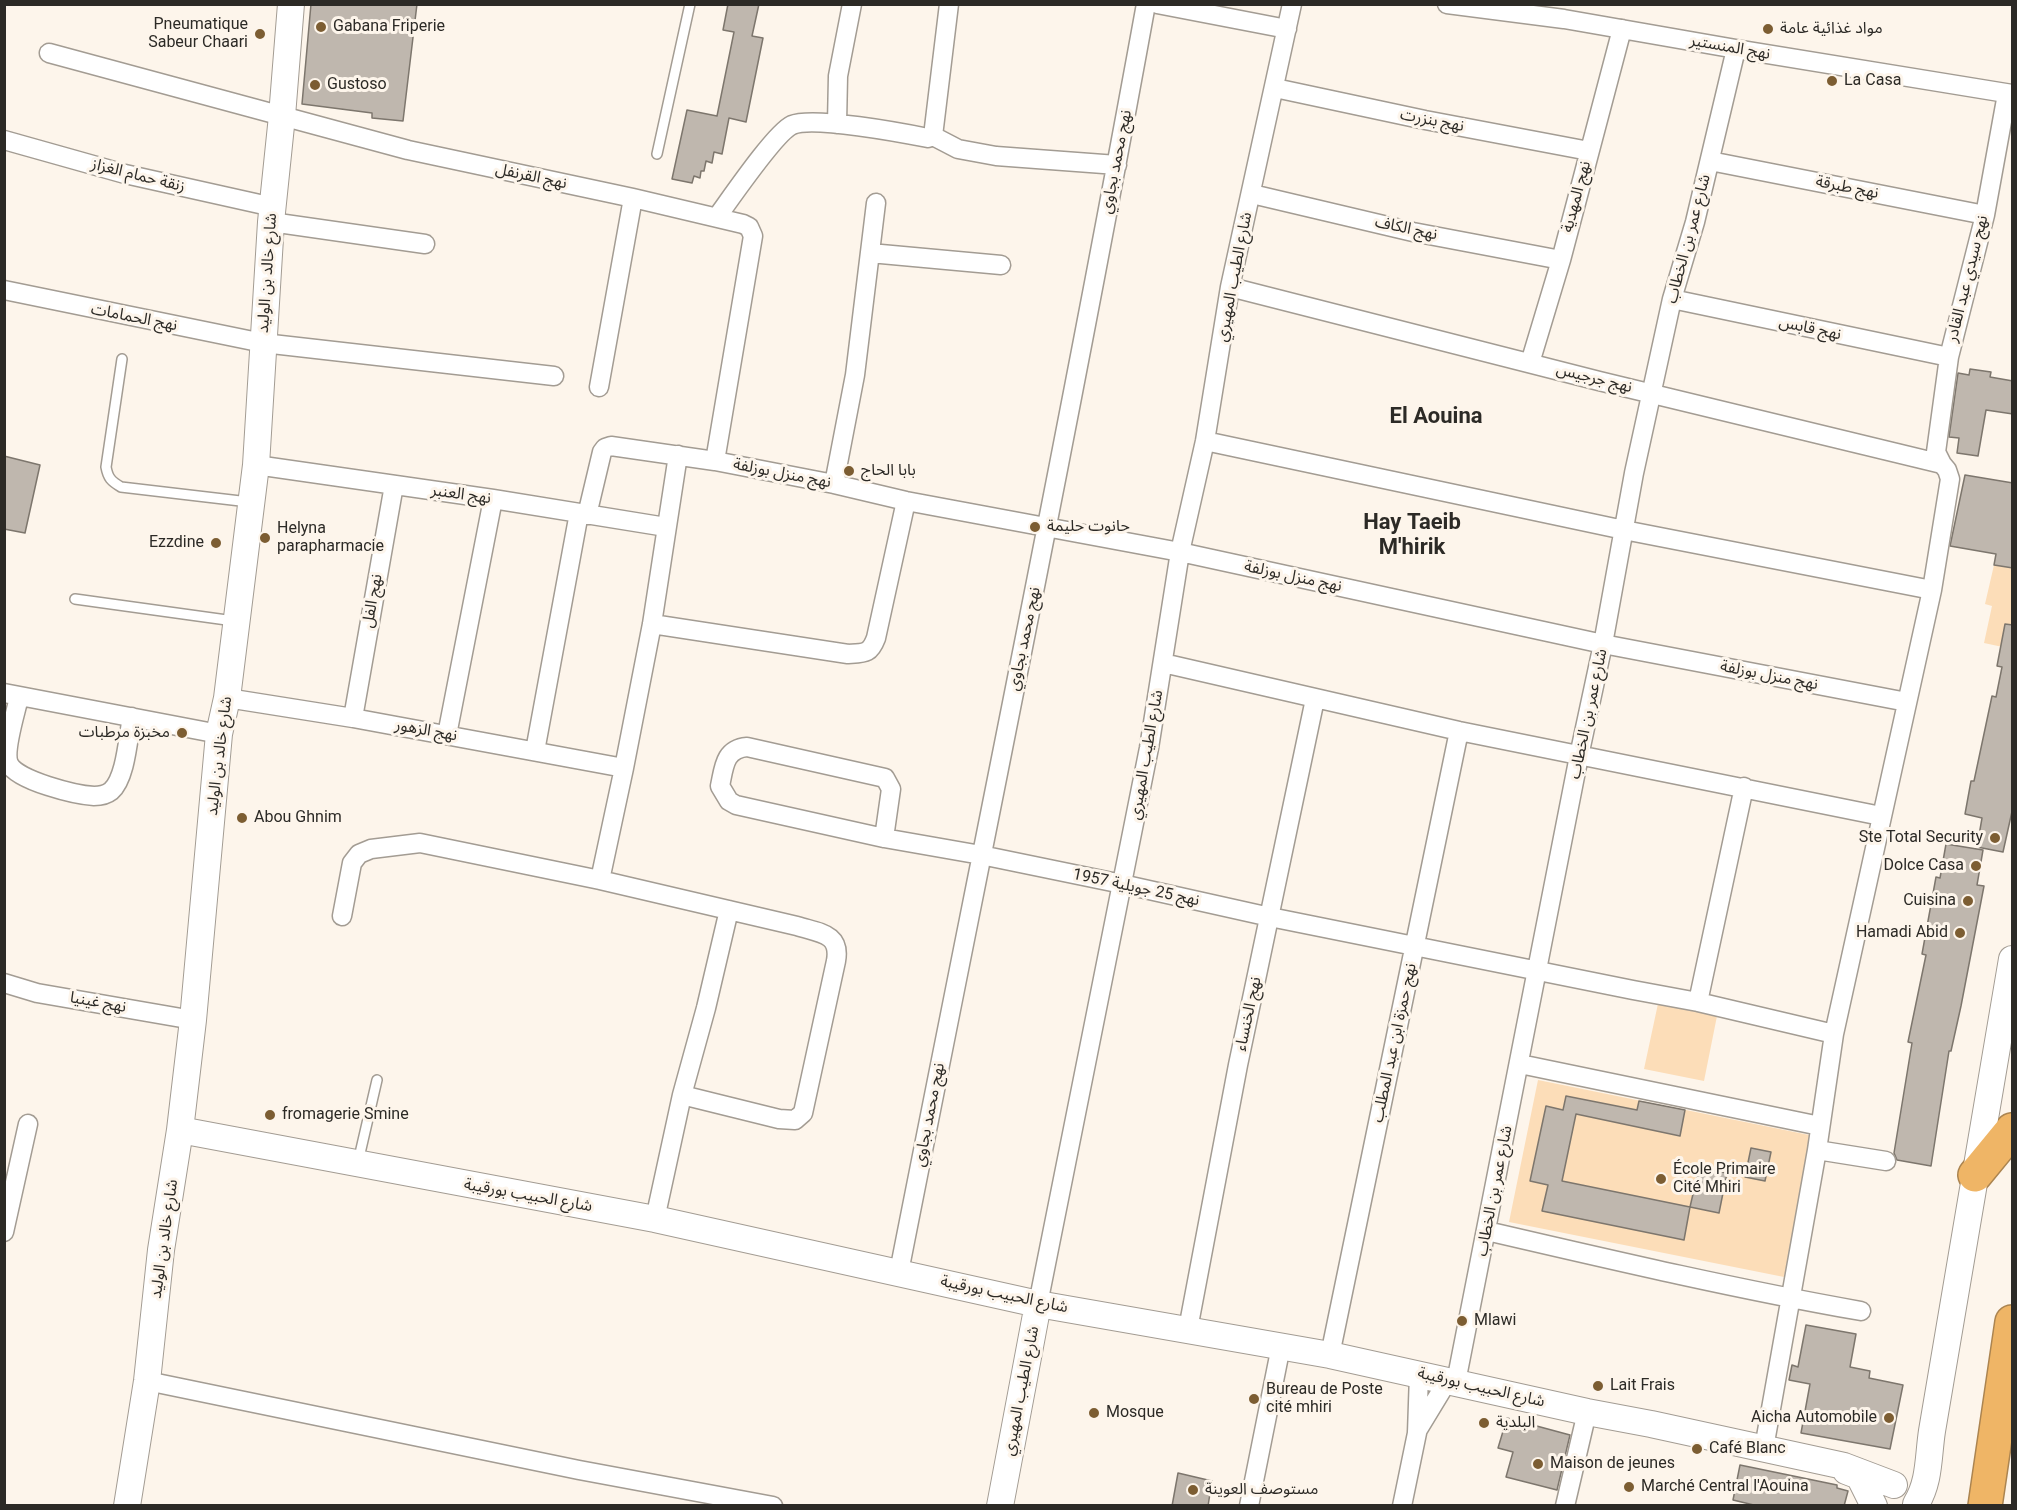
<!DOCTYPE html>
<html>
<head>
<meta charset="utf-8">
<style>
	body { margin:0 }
	#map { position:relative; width:2017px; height:1510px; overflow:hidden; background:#fdf5eb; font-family:Roboto,sans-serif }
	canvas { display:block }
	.frame { position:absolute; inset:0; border:6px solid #2c2a26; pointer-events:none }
</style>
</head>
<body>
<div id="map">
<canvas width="2017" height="1510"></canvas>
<div class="frame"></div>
</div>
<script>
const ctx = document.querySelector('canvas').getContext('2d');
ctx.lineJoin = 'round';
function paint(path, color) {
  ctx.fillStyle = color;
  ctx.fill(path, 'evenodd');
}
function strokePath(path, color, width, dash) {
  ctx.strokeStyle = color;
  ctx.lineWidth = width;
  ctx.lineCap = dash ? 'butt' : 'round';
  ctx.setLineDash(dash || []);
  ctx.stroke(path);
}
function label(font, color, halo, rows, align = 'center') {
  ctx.font = font + ' Roboto,"Noto Sans Arabic",sans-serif';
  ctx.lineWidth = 6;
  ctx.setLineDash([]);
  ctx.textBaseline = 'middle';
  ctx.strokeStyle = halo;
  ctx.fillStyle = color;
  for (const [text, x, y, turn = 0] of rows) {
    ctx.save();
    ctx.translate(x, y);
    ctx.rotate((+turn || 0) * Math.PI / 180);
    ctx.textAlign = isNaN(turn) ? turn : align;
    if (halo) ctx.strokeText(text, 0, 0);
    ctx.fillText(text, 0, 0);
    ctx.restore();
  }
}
paint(new Path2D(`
	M1994,565l18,3v81l-28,-6 8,-37 -7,-2z
	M1659,999l59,12 -14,70 -60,-12z
	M1538,1080l276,56 -30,141 -275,-55z`), '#fcddb8');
const building = new Path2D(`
	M311,4h106l-14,117 -31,-3v-5l-70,-9z
	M728,4h31l-7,32 11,2 -17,84 -17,-4 -7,36 -8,-2 -2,11 -6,-2 -2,10h-3l-1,7 -6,-2 -2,7 -20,-4 15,-69 30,6 17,-84 -11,-2z
	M1970,369l21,3 -1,5 23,4v33l-27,-4 -8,46 -21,-3 2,-15 -10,-1 9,-64 11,2z
	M4,456l36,9 -15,68 -21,-4z
	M1965,475l48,8v85l-19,-3 2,-11 -46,-8z
	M2005,624l8,1v182l-10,45 -26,-5 5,-29 -17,-4 6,-33h3l18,-85 4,1 6,-30 -5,-1z
	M1946,844l37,6 -6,35 7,1 -23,120 -10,45h-2l-18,115 -34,-6 -3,-7 18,-110 -4,-1 18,-87 -4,-1 14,-77 4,1z
	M1566,1096l71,14 2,-9 46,9 -5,26 -104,-22 -14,67 128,26 -6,33 -142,-29 6,-26 -18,-4 16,-75 17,4z
	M1751,1148l20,4 -6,29 -20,-4z
	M1699,1168l28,5 -8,40 -29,-6z
	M1806,1325l50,9 -6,33 20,4 -1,7 34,7 -13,64 -89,-16 9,-49 -21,-4 3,-15 6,2z
	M1507,1418l63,17 -13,55 -51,-13 7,-25 -15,-4z
	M1740,1465l97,20v3l11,3 -4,15h-86l-25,-6z
	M1178,1473l34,8 -4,25h-36z`);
paint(building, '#bfb7ae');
strokePath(building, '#7d766d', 1.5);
const lane = new Path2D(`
	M657,154l33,-150
	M122,359l-16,108c2,11 5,14 15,20l128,15
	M75,599l159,22
	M358,1162l19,-82`);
const street = new Path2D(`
	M1157,4l130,25
	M1447,4l117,15 172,30 276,45
	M49,53l359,97 225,48 110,26 6,3 4,9 -38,225
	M1275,88l150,32 164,31
	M837,124l1,-48 14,-72
	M933,136l16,-132
	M4,140l121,34 148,33
	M1710,161l275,54
	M1252,194l161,38 148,28
	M717,217c14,-19 58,-84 75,-92 21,-9 111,8 136,13l5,-2 25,13 38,7 121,9
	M271,222l154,22
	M870,253l131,12
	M1230,287l369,94 343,83 5,6 3,9 -18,111 -98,444 -17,116 -53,298
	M4,290l259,53 291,33
	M1672,299l277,58
	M1530,363l31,-103 61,-231
	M599,387l34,-189
	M1205,441l419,89 308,60
	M1942,464l-6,-12 13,-95 36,-142 22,-121
	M256,465l237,34 173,28
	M834,484l21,-109 21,-172
	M587,515l15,-63 3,-4 6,-2 104,15 119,23 72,17 274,51 423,92 304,58
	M652,624l196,30c17,-1 22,0 28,-16l30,-137
	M1163,663l296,68 422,85
	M4,693l215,41
	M19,697c-3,15 -16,54 -10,67 9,17 67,31 85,32 6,0 12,-1 17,-5 15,-13 17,-54 21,-74
	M227,698l126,20 271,50
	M353,718l41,-233
	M447,735l46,-236
	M535,751l44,-238
	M884,838l7,-49 -6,-11 -138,-31c-23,2 -23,21 -27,39l9,15 7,4 148,33 97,17 141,29 148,33 363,73 65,12 136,32
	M600,880l24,-112 28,-144 26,-169
	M342,916l10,-53 7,-9 12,-5 49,-6 180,37 197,46c22,7 44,7 39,35l-33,152 -8,7 -16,-1 -97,-24
	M4,983l33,10 156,27
	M1698,1002l46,-215
	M1520,1064l300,62
	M1817,1150l69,11
	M655,1219l27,-124 24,-87 23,-98
	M1487,1231c125,29 249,58 374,80
	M4,1232l24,-108
	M899,1272c83,-422 170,-844 247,-1268
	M1038,1304l111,-556 31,-196 25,-111 25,-154 62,-283
	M1188,1329l50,-264 77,-366
	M1330,1355l129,-624
	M147,1381l432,89 194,36
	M1456,1382l123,-626 24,-112 31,-171 38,-174 23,-77 41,-173
	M1417,1431l31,-51
	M1249,1506l32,-160
	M1402,1506l15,-73 2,-59
	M1565,1506l22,-94`);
const secondary = new Path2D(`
	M180,1130l475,89 383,85 292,51 257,57 64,12 193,42 50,19
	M1846,1471l13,5 15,30
	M1916,1504c14,-23 12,-47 16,-73l80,-472
	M127,1506l20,-125 14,-131 19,-120 13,-110 26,-286 8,-36 29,-233 15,-243 11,-106 9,-112
	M1000,1506l38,-202`);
const highway = new Path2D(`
	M1975,1175l37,-45
	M1985,1506l27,-184`);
strokePath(lane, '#a39c93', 12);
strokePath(street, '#a39c93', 21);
strokePath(secondary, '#a39c93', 28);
strokePath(highway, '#ab8450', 36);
strokePath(lane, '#fff', 9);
strokePath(street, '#fff', 18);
strokePath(secondary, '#fff', 26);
strokePath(highway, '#efb566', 33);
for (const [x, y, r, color] of [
	[321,27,6,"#7c5d32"],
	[1768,29,6,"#7c5d32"],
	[260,34,6,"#7c5d32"],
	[1832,81,6,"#7c5d32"],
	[315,85,6,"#7c5d32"],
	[849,471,6,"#7c5d32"],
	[1035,527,6,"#7c5d32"],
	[265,538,6,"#7c5d32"],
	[216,543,6,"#7c5d32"],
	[182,733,6,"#7c5d32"],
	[242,818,6,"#7c5d32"],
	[1995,838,6,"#7c5d32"],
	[1976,866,6,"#7c5d32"],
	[1968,901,6,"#7c5d32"],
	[1960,933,6,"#7c5d32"],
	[270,1115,6,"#7c5d32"],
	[1661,1179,6,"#7c5d32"],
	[1462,1321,6,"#7c5d32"],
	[1598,1386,6,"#7c5d32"],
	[1254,1399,6,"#7c5d32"],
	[1094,1413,6,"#7c5d32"],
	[1889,1418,6,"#7c5d32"],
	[1484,1423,6,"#7c5d32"],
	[1697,1449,6,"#7c5d32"],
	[1538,1464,6,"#7c5d32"],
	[1629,1487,6,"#7c5d32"],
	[1193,1490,6,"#7c5d32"]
]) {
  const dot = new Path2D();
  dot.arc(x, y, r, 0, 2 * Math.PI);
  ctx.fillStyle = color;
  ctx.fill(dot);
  strokePath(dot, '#fdf5eb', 2);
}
label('16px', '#2c2a26', '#fdf5eb', [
	["Pneumatique",248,25,"right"],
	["Sabeur Chaari",248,43,"right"],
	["Gabana Friperie",333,27],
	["مواد غذائية عامة",1780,29],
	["La Casa",1844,81],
	["Gustoso",327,85],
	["بابا الحاج",861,471],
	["حانوت حليمة",1047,527],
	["Helyna",277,529],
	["parapharmacie",277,547],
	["Ezzdine",204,543,"right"],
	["مخبزة مرطبات",170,733,"right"],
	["Abou Ghnim",254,818],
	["Ste Total Security",1983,838,"right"],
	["Dolce Casa",1964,866,"right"],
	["Cuisina",1956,901,"right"],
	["Hamadi Abid",1948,933,"right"],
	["fromagerie Smine",282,1115],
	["École Primaire",1673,1170],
	["Cité Mhiri",1673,1188],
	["Mlawi",1474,1321],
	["Lait Frais",1610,1386],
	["Bureau de Poste",1266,1390],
	["cité mhiri",1266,1408],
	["Mosque",1106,1413],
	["Aicha Automobile",1877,1418,"right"],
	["البلدية",1496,1423],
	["Café Blanc",1709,1449],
	["Maison de jeunes",1550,1464],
	["Marché Central l'Aouina",1641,1487],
	["مستوصف العوينة",1205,1490]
], 'left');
label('16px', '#2c2a26', '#fdf5eb', [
	["نهج المنستير",1730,48,10],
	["نهج بنزرت",1432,121,11],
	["نهج محمد بجاوي",1117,162,-79],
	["زنقة حمام الغزاز",138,176,14],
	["نهج القرنفل",531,177,12],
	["نهج طبرقة",1847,188,11],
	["نهج المهدية",1577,197,-75],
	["نهج الكاف",1406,229,12],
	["شارع عمر بن الخطاب",1689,239,-75],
	["شارع خالد بن الوليد",268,273,-86],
	["شارع الطيب المهيري",1235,277,-79],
	["نهج سيدي عبد القادر",1968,279,-76],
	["نهج الحمامات",134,318,11],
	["نهج قابس",1810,329,12],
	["نهج جرجيس",1594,379,14],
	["نهج منزل بوزلفة",782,474,11],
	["نهج العنبر",461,495,8],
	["نهج منزل بوزلفة",1293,577,12],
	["نهج الفل",373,601,-80],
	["نهج محمد بجاوي",1025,639,-78],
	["نهج منزل بوزلفة",1769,676,11],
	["شارع عمر بن الخطاب",1589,714,-78],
	["نهج الزهور",426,731,10],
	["شارع الطيب المهيري",1147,755,-80],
	["شارع خالد بن الوليد",220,756,-83],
	["نهج 25 جويلية 1957",1136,888,12],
	["نهج غينيا",98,1003,10],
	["نهج الخنساء",1249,1014,-78],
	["نهج حمزة ابن عبد المطلب",1395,1043,-78],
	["نهج محمد بجاوي",930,1115,-79],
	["شارع عمر بن الخطاب",1495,1191,-79],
	["شارع الحبيب بورقيبة",528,1196,10],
	["شارع خالد بن الوليد",165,1239,-82],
	["شارع الحبيب بورقيبة",1004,1295,12],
	["شارع الحبيب بورقيبة",1481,1388,13],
	["شارع الطيب المهيري",1022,1391,-79]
]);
label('bold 22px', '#2c2a26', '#fdf5eb', [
	["El Aouina",1436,417],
	["Hay Taeib",1412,523],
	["M'hirik",1412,548]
]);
</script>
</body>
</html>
